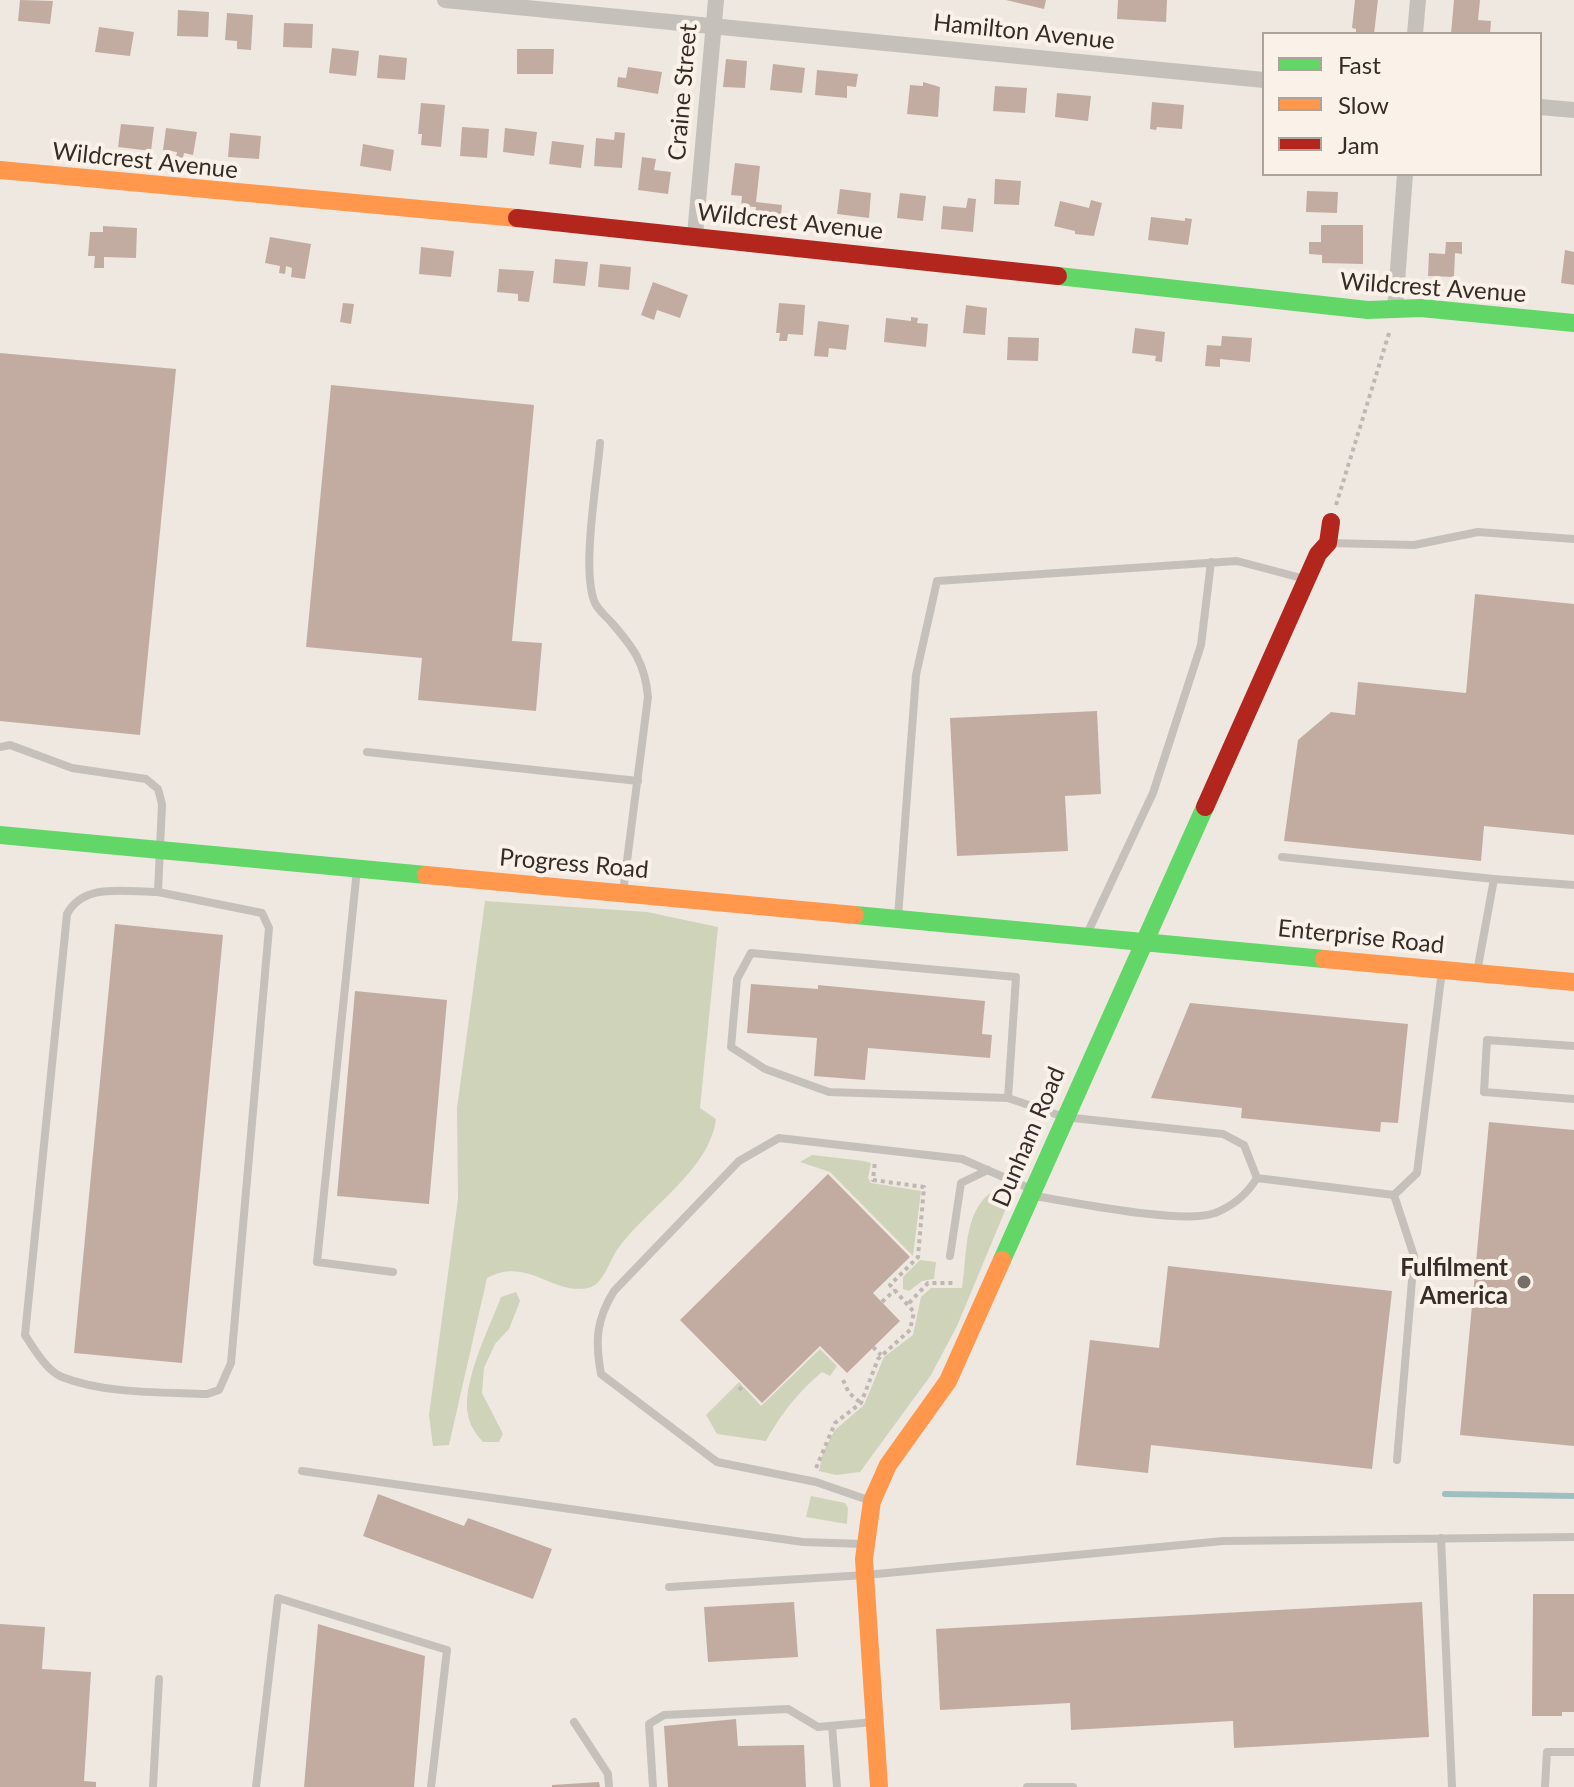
<!DOCTYPE html>
<html>
<head>
<meta charset="utf-8">
<style>
	body { margin:0 }
	#map { position:relative; width:1574px; height:1787px; overflow:hidden; background:#eee8e1; font-family:Lato,sans-serif }
	canvas { display:block }
	.legend { position:absolute; left:1262px; top:32px; width:280px; height:144px; box-sizing:border-box; background:#faf2e8; border:2px solid #aca39b; margin:0; padding:10px 14px; list-style:none; font-size:24px; color:#372d28 }
	.legend li { display:flex; align-items:center; gap:16px; height:40px }
	.legend b { width:40px; border:2px solid #aca39b }
</style>
</head>
<body>
<div id="map">
<canvas width="1574" height="1787"></canvas>
<ul class="legend">
<li><b style="height:10px;background:#63d668"></b>Fast</li>
<li><b style="height:10px;background:#ff974d"></b>Slow</li>
<li><b style="height:10px;background:#b3261e"></b>Jam</li>
</ul>
</div>
<script>
const ctx = document.querySelector('canvas').getContext('2d');
ctx.lineJoin = 'round';
function paint(path, color) {
  ctx.fillStyle = color;
  ctx.fill(path, 'evenodd');
}
function strokePath(path, color, width, dash) {
  ctx.strokeStyle = color;
  ctx.lineWidth = width;
  ctx.lineCap = dash ? 'butt' : 'round';
  ctx.setLineDash(dash || []);
  ctx.stroke(path);
}
function label(font, color, halo, rows, align = 'center') {
  ctx.font = font + ' Lato,sans-serif';
  ctx.lineWidth = 8;
  ctx.setLineDash([]);
  ctx.textBaseline = 'middle';
  ctx.strokeStyle = halo;
  ctx.fillStyle = color;
  for (const [text, x, y, turn = 0] of rows) {
    ctx.save();
    ctx.translate(x, y);
    ctx.rotate((+turn || 0) * Math.PI / 180);
    ctx.textAlign = isNaN(turn) ? turn : align;
    if (halo) ctx.strokeText(text, 0, 0);
    ctx.fillText(text, 0, 0);
    ctx.restore();
  }
}
paint(new Path2D(`
	M485,901l162,11 71,15 -18,181 16,11c-6,51 -70,90 -99,131 -8,12 -14,35 -29,38 -37,7 -60,-32 -101,-10l-38,167 -16,1 -4,-31 29,-216 -1,-91z
	M812,1155l52,6 7,2 -3,15 3,5 50,8 -8,65 -83,-84 -30,-10z
	M990,1193h4l13,13 -50,120 -26,49 -71,97 -24,3 -17,-4 4,-19 12,-22 29,-25 20,-48 29,-22 8,-38 10,-9h31c5,-30 1,-74 28,-95z
	M920,1260l16,2 -2,17 -12,2 -13,10 -6,-2v-12z
	M516,1292l4,9 -11,28 -14,15 -11,24 -2,25 21,41 -4,8h-16c-7,-8 -13,-16 -15,-27 -7,-31 22,-89 33,-118z
	M820,1349l17,17 -7,10 -8,-4c-25,21 -40,41 -56,69l-49,-7 -11,-19 33,-33 22,24z
	M811,1496l34,7 3,5 -1,16 -41,-7z`), '#cfd3ba');
strokePath(new Path2D(`
	M1445,1494l129,2`), '#9dbfbf', 6);
paint(new Path2D(`
	M20,0l33,1 -3,23 -32,-3z
	M1006,0h40l-2,9z
	M1118,0h49l-1,22 -49,-3z
	M1355,0h23l-4,34h-18v-5l-4,-1z
	M1454,0h26l-2,20 13,1 -1,13h-39z
	M178,10l31,2 -1,25 -31,-1z
	M227,13l26,2 -2,35 -14,-1v-8l-12,-1z
	M284,23l29,1 -1,24 -29,-1z
	M99,27l35,5 -4,24 -35,-4z
	M332,48l27,3 -3,25 -27,-3z
	M517,49h37l-1,25h-36z
	M379,55l28,3 -2,22 -28,-2z
	M726,59l21,2 -2,27 -22,-1z
	M773,64l32,4 -3,25 -32,-3z
	M628,67l34,5 -4,22 -41,-7 1,-10 8,1z
	M817,70l41,4 -2,13 -9,-1v12l-32,-3z
	M923,82l17,5 -2,30 -31,-3 3,-29 13,1z
	M995,86l32,2 -2,25 -32,-2z
	M1057,93l34,3 -3,25 -33,-4z
	M1152,102l32,3 -2,24 -25,-2 -1,3 -6,-1z
	M421,103l24,2 -4,42 -20,-2 1,-11h-4z
	M121,124l33,3 -3,24 -33,-4z
	M462,127l27,2 -2,29 -27,-2z
	M166,128l31,4 -4,23 -9,-2 -1,5 -7,-1 1,-5 -14,-2z
	M505,128l32,4 -3,24 -31,-4z
	M615,132l10,1 -3,35 -28,-2 2,-28 18,2z
	M230,133l31,3 -2,23 -31,-2z
	M552,141l32,4 -3,23 -32,-4z
	M363,144l31,6 -3,21 -31,-5z
	M642,157l14,2 -2,11 17,2 -3,22 -30,-4z
	M735,163l25,3 -4,36 26,3 -2,19 -26,-3 2,-14 -15,-1 1,-10 -11,-1z
	M995,179l26,2 -2,24 -25,-1z
	M840,189l31,4 -2,25 -32,-4z
	M1307,191l31,1 -1,21 -31,-1z
	M900,193l26,3 -3,25 -26,-3z
	M968,198l8,1 -3,33 -32,-3 2,-23 23,2z
	M1091,200l11,3 -8,33 -19,-2v-3l-21,-5 6,-25 29,7z
	M1151,217l34,4v-3l7,1 -4,26 -40,-5z
	M1321,225h42v39l-41,-1v-8l-13,-1v-12h12z
	M103,226l34,2 -1,30 -32,-1v11h-10l1,-12h-7l2,-24h13z
	M270,237l41,7 -6,35 -14,-2 1,-9 -6,-2 -1,8 -6,-1 1,-7 -15,-3z
	M1446,242h16v12l-7,-1 -1,24 -26,-1 1,-23 16,1z
	M421,247l33,4 -3,26 -32,-3z
	M1565,250l9,2v33l-13,-2z
	M555,259l33,3 -3,24 -32,-3z
	M600,264l31,3 -2,23 -31,-3z
	M499,269l35,2 -5,31 -11,-1v-7l-21,-2z
	M653,282l35,13 -8,23 -23,-8 -3,10 -13,-5z
	M343,303l11,1 -3,20 -11,-2z
	M779,303l26,2 -2,30 -15,-1 -1,7h-8l1,-8h-4z
	M966,305l21,3 -2,27 -22,-2z
	M911,317l7,1 -1,5 11,1 -2,23 -42,-5 2,-24 25,3z
	M818,321l31,4 -3,25 -17,-2 -1,9 -14,-1z
	M1135,328l30,4 -3,30 -7,-1 1,-5 -24,-3z
	M1222,336l30,2 -2,24 -30,-3v8l-15,-1 2,-21 14,1z
	M1008,337l31,1 -1,23 -31,-1z
	M0,353l176,16 -36,366 -140,-14z
	M331,385l203,20 -22,236 30,2 -6,68 -118,-11 4,-42 -116,-11z
	M1475,594l99,10v231l-90,-9 -3,35 -197,-20 14,-101 33,-28 24,3 3,-33 108,11z
	M1097,711l4,83 -36,2 3,55 -111,5 -7,-138z
	M115,924l108,11 -41,428 -108,-10z
	M751,984l67,5v-4l167,16 -3,33 10,1 -2,23 -122,-10 -3,32 -51,-4 3,-38 -70,-5z
	M355,991l92,9 -18,204 -92,-8z
	M1190,1003l218,21 -10,99 -17,-1 -1,10 -139,-14 1,-10 -91,-10z
	M1489,1122l85,8v316l-114,-11z
	M828,1174l82,83 -37,36 27,28 -53,52 -27,-27 -58,57 -82,-83z
	M1168,1266l224,25 -20,178 -221,-24 -3,28 -72,-8 14,-125 69,8z
	M378,1494l86,32 4,-8 84,31 -19,50 -170,-63z
	M1533,1594h41v118h-12v4h-30z
	M794,1602l4,55 -90,5 -4,-55z
	M1422,1602l7,135 -195,11 -1,-27 -162,9 -1,-27 -130,7 -4,-81z
	M0,1624l45,3 -3,42 49,3 -7,109 12,1v5h-96z
	M318,1624l107,32 -11,131h-110z
	M736,1719l2,27 66,-1 2,42h-138l-4,-61z
	M599,1782l1,5h-48v-2z`), '#c2aca2');
strokePath(new Path2D(`
	M1336,505l54,-175
	M882,1302l13,-12
	M909,1303l19,-20h26
	M873,1347l8,8
	M843,1380l6,13 12,10
	M739,1390l5,-5
	M816,1468l19,-45 26,-20 17,-44 32,-29 4,-18 -24,-27 28,-28 6,-70 -51,-7 2,-19`), '#bfb8b2', 4, [4, 4]);
strokePath(new Path2D(`
	M600,443c-3,38 -19,129 -5,160 3,7 11,13 16,19 22,25 34,41 37,75l-25,195
	M1328,543l86,2 64,-13 96,7
	M0,747l10,-2 62,23 74,11 12,10 4,15 -4,88c-33,0 -74,-10 -91,22l-42,421c9,14 22,36 37,42 43,17 100,15 145,17l12,-4 12,-27 38,-435 -7,-15 -104,-21
	M367,752l271,29
	M1282,857l212,22
	M357,869l-40,393 76,10
	M898,917l18,-242 21,-94 300,-20 68,18
	M1087,934l66,-141 48,-148 10,-83
	M1477,972l17,-93 80,6
	M1574,1046l-87,-6 -3,52 90,7
	M1008,1098l-179,-6 -64,-23 -34,-22 6,-68 14,-26 265,24 -8,121 56,19 159,17 21,11 13,33
	M1257,1178l137,17 23,-22 25,-203
	M1394,1195l20,61 -17,204
	M1034,1196c40,6 147,29 181,17 18,-7 32,-19 42,-35
	M950,1256l11,-73 27,-13
	M302,1471l501,71 61,2
	M871,1501l-55,-19 -99,-20 -116,-88c-6,-33 -5,-54 13,-83l125,-130 40,-23 183,21 69,30
	M1441,1538l11,249
	M669,1587l197,-12 357,-34 351,-4
	M574,1722l34,52 1,13
	M832,1726l5,61
	M153,1787l6,-108
	M256,1787l22,-189 169,52 -16,137
	M653,1787l-4,-63 15,-9 124,-6 30,18 56,-5
	M1027,1787h46
	M1545,1787l2,-35h27`), '#c6c0ba', 8);
strokePath(new Path2D(`
	M445,0l819,80
	M1415,34l3,-34
	M1540,107l34,3
	M695,235l21,-235
	M1395,309l10,-135`), '#c6c0ba', 16);
strokePath(new Path2D(`
	M1058,276l310,34 53,-2 153,15
	M0,835l426,40
	M855,915l469,44
	M1002,1260l203,-453`), '#63d668', 18);
strokePath(new Path2D(`
	M0,170l517,48
	M426,875l429,40
	M1324,959l250,23
	M879,1787l-15,-228 8,-58 16,-36 60,-84 54,-121`), '#ff974d', 18);
strokePath(new Path2D(`
	M517,218l541,58
	M1205,807l113,-253 10,-11 3,-21`), '#b3261e', 18);
for (const [x, y, r, color] of [
	[1524,1282,8,"#776e69"]
]) {
  const dot = new Path2D();
  dot.arc(x, y, r, 0, 2 * Math.PI);
  ctx.fillStyle = color;
  ctx.fill(dot);
  strokePath(dot, '#faf2e8', 3);
}
label('24px', '#372d28', '#faf2e8', [
	["Hamilton Avenue",1024,32,6],
	["Craine Street",683,92,-85],
	["Wildcrest Avenue",145,161,6],
	["Wildcrest Avenue",790,222,6],
	["Wildcrest Avenue",1433,288,4],
	["Progress Road",574,864,5],
	["Enterprise Road",1361,937,6],
	["Dunham Road",1029,1137,-67]
]);
label('bold 24px', '#372d28', '#faf2e8', [
	["Fulfilment",1508,1268],
	["America",1508,1296]
], 'right');
</script>
</body>
</html>
